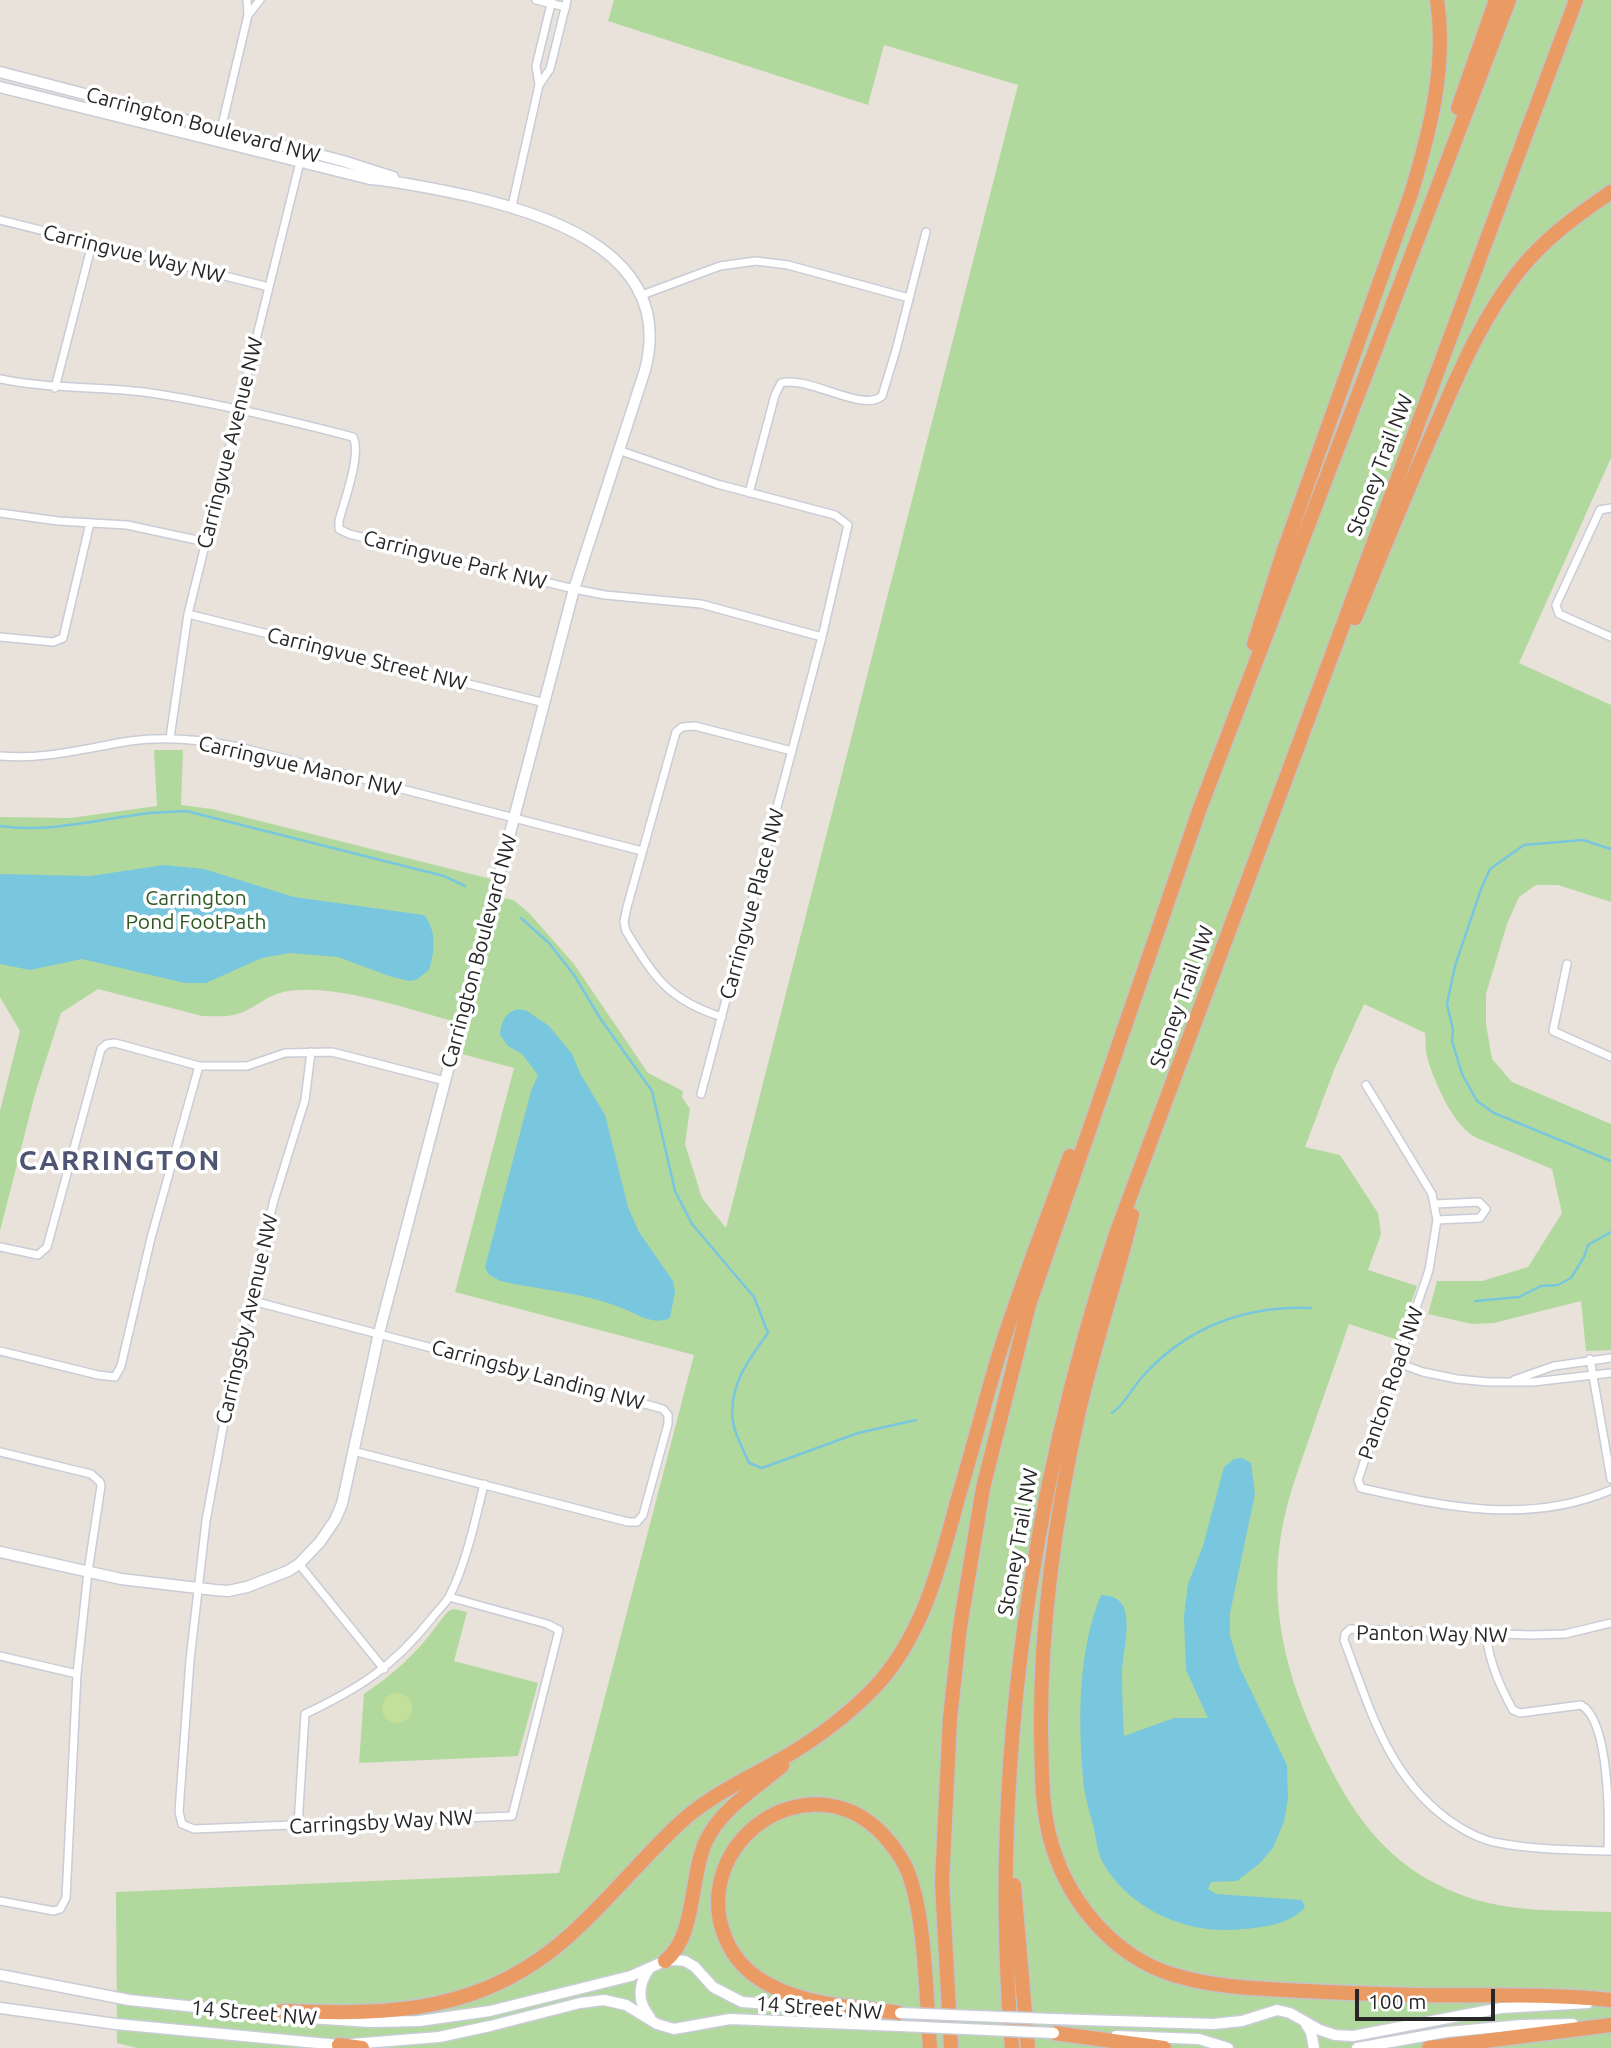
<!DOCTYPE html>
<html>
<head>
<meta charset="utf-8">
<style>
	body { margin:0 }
	#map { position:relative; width:1611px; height:2048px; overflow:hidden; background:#e8e2da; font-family:Ubuntu,sans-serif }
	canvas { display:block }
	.scale { position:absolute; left:1355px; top:1989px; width:140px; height:32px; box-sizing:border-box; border:4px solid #272727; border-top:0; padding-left:9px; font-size:21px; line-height:24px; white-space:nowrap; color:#272727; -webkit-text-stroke:5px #fff; paint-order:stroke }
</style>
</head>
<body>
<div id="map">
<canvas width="1611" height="2048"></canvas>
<div class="scale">100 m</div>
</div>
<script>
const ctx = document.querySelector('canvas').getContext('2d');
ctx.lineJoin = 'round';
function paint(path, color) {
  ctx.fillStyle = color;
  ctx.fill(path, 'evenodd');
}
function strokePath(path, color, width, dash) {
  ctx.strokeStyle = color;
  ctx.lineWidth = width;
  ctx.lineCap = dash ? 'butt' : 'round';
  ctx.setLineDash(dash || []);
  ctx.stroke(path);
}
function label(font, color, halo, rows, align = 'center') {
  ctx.font = font + ' Ubuntu,sans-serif';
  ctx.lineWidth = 7;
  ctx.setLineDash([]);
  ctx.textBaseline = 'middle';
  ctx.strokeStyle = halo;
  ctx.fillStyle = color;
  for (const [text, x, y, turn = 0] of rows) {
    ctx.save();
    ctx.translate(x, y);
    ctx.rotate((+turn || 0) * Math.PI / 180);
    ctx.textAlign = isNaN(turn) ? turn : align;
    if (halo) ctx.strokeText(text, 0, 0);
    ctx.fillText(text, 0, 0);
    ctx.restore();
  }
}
paint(new Path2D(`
	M614,0h997v458l-92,205 92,42v197l-53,-17h-22l-17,12 -12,27 -21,70v30l6,35 20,23 99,42v226l-25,1 -5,-50 -87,22 -22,1 -44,-10 9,-33h45l46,-14 34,-54 -10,-44 -75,-31c-23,-11 -42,-54 -49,-78 -3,-8 -2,-18 -3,-27l-61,-29 -30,66 -29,77 35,8 38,58 3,21 -13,36 49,16 -19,54 -49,-16c-13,38 -27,76 -40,115 -11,31 -23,63 -28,96 -12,74 6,143 38,210 32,68 67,121 140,149 48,19 102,16 152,18v136h-1474l-20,-5 -1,-151 443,-19 135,-518 -239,-63 59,-224 -52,-14 11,-41 -1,-9 28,-102 6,-4 9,3 15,13 44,50 74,109 35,18 -1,6 8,12 -5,35 17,54 24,30 292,-1143 -134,-40 -16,60 -260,-84z
	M154,750h29l-2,55 31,4 279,70v10l-30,113 -8,19c-47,-12 -121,-39 -170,-29 -18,4 -31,19 -49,23 -10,2 -21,1 -32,1l-104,-27 -37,24 -26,81 -35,137v-120l20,-80 -20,-34v-180l70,1 87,-12z
	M454,1609l13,3 -13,49 84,22 -20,73 -159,7 5,-69c27,-18 51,-39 71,-66 6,-7 10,-17 19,-19z`), '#b2d99d');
paint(new Path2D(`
	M382 1708a15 15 0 1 1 30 0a15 15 0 1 1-30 0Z`), '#c3df99');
paint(new Path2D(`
	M164,865l40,4 90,28 130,18c13,16 11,36 5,55l-13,10 -7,1 -20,-5 -51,-19 -48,-4 -28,5 -56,25h-21l-103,-24 -52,11 -30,-6v-90l90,2z
	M518,1009l9,2 22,15 23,28 9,21 24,40 23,92 11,25 34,49 2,11 -5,26c-15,7 -28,-1 -41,-7 -43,-19 -84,-20 -129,-30l-12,-7 -3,-7 46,-176 7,-16 -16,-21 -14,-8 -8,-11c1,-12 5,-23 18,-26z
	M1242,1458l9,5 4,31 -25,119v23l10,32 47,97 1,33 -4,24 -11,26 -14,16 -22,17 -26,1 -3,7 8,5 86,6 3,7c-17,20 -49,21 -74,23 -51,2 -105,-24 -129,-69 -5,-10 -6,-25 -9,-36 -4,-15 -9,-31 -10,-47 -5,-60 -5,-127 18,-183 10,0 19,3 23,13 7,20 -2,46 -2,67 0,20 1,41 2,61l50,-18h34l-22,-48 -2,-54 4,-32 15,-38 21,-79 10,-8z`), '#79c6df');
strokePath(new Path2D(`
	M0,826c48,7 95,-6 142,-12 14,-2 29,-2 44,-3l258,65 21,10
	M1611,849l-28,-9 -59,5 -34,24 -9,20 -26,77 -8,38 6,26 -1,11 10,33 15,27 17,12 117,48
	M521,918l28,25 25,32 26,43 52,73 23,100 17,33 62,73 14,36c-20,27 -40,54 -35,89 2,14 11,28 16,41l13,5 96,-35 58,-13
	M1475,1301l44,-4 22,-11 17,-1 13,-7 13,-21 4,-12 23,-13
	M1112,1413c14,-10 20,-25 31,-37 44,-49 103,-71 168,-68`), '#79c6df', 2.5);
const street = new Path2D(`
	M536,0l30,7
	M248,15l12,-15
	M539,85l-3,-19 16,-66
	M218,142l30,-127 -1,-15
	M512,206l27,-121 11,-16 17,-69
	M0,220l269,67
	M642,295l78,-29 36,-5 32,4 121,33
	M0,379c48,10 95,7 144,13 70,10 140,27 209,45 9,17 -9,64 -14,84v8l10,5 225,55 31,6 96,9 121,33
	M55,388l37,-144
	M618,450l99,34 118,31 13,10 -26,112 -121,457
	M749,493l26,-98 6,-12c27,-8 81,30 101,13l14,-46 30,-118
	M1611,508l-11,2 -44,95 3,9 52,23
	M0,513l58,8 69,4 79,17
	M188,614l357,89
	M0,637l53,5 10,-4 27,-115
	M170,738l18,-124 113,-456
	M0,756c45,4 86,-8 130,-15 37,-5 72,-1 109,6l403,104
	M1567,964l-14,67 58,26
	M722,1017c-54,-17 -67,-39 -96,-86l-2,-9 3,-15 49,-175 6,-5 13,-1 97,25
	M311,1052l-6,48 -31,100 -38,156 -30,165 -16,139 -11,152 3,12 12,5 318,-13 47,-186 -12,-6 -98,-27
	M1366,1085l66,109 5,26 -8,50 -71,210 3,8c85,19 167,37 250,2
	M1435,1204l44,-2 7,7 -6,9 -43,2
	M0,1247l38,8 9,-8 54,-198 6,-5 8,-1 84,23h48l38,-13 47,-1 113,29
	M249,1300l407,107 7,2 5,6v9l-25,91 -6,7h-9l-275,-71
	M0,1351l98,24 17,2 6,-11 30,-128 48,-172
	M1590,1359l21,120
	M1398,1363l25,9 34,7 31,3h45l78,-9
	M1514,1380l40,-14 57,-8
	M0,1452l91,22 9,8 1,4 -13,86 -11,102 -11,224 -6,11 -6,2 -54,-10
	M299,1564l85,105
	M1611,1623l-46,11 -35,1 -180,-6 -5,5 -1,6c25,66 43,134 102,178 15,11 34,22 53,25 37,7 75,7 112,8
	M1486,1635c4,28 13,50 27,75l7,3 61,-8c29,16 28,115 27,146
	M0,1656l77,18
	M298,1825l7,-111c55,-26 89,-48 127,-96 5,-7 13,-14 17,-21 16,-30 27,-79 35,-113`);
const secondary = new Path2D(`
	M0,72l343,89 50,16
	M0,87l370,92c34,3 66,10 99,17 86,20 206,61 176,174l-71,219 -195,744 -37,171 -7,16 -15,22 -21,22 -11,7 -41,16 -19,4 -13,-1 -94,-11 -121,-27
	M649,1969c-11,16 -12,33 1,48
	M0,1975l129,25 144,15
	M0,2008l116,16 223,21 100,-8 51,-11 90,-23 24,-3 22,5 31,19 17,5 56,-10 170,7
	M310,2018l60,4 49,-1 71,-10 141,-35 34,-15 10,-1 10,1 10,6 18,20 29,15 82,6
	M1052,2019l161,5 29,-3 35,-11 13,3 30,17 15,5 18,1 148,-28 87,-5
	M1306,2024l5,8 3,16
	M1116,2036l83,3 29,9
	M1357,2048l90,-16 75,-7 51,-1`);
const highway = new Path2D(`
	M1458,108l38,-108
	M1355,618c28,-68 55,-135 85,-202 22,-51 44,-100 78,-144 26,-33 59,-57 93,-80
	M1254,644l30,-94 127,-356c19,-63 36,-128 26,-194
	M1132,1215c-16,66 -38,130 -53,196 -24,106 -39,214 -38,322 1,33 0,68 8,101 15,63 62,122 125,141 42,13 89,14 132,16 36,2 72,3 108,4 66,1 131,-2 197,5
	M1014,1885l14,163
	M665,1961c32,-26 24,-83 41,-120 15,-32 50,-53 76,-75
	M900,2013c-44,-6 -94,-7 -134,-30 -18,-10 -33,-26 -41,-46 -30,-74 43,-152 119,-128 25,8 45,29 58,51 24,39 24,141 28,188
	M268,2015l15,-4c110,4 201,2 287,-76 40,-36 73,-78 112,-114 30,-27 69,-44 103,-64 34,-20 63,-42 90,-70 47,-50 65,-121 82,-185 14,-47 26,-94 40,-141 21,-69 48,-137 73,-205
	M1054,2033l110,15
	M339,2045l23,3
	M951,2048l-9,-166 8,-164 10,-91 23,-139 46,-183 171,-497 309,-808
	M1012,2048c-23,-275 18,-553 104,-814l460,-1234
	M1429,2048l182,-23`);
strokePath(street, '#c9ccd7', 10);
strokePath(secondary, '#c9ccd7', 13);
strokePath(highway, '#c3c3c3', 17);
strokePath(street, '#fff', 7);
strokePath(secondary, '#fff', 10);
strokePath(highway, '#ea9b63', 14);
const secondaryBridge = new Path2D(`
	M900,2013l152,6
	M900,2026l154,7`);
strokePath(secondaryBridge, '#c9ccd7', 13, []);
strokePath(secondaryBridge, '#fff', 10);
label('21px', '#272727', '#fff', [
	["Carrington Boulevard NW",203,125,15],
	["Carringvue Way NW",134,254,14],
	["Carringvue Avenue NW",230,443,-76],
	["Stoney Trail NW",1380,465,-69],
	["Carringvue Park NW",455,560,14],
	["Carringvue Street NW",367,659,14],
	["Carringvue Manor NW",300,766,13],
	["Carringvue Place NW",752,904,-75],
	["Carrington Boulevard NW",479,951,-75],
	["Stoney Trail NW",1182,997,-70],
	["Carringsby Avenue NW",247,1319,-77],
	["Carringsby Landing NW",538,1375,15],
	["Panton Road NW",1391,1383,-71],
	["Stoney Trail NW",1018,1542,-80],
	["Panton Way NW",1432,1634,1],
	["Carringsby Way NW",381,1822,-3],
	["14 Street NW",819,2008,4],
	["14 Street NW",254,2013,5]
]);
label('21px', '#2e5a21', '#fff', [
	["Carrington",196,898],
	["Pond FootPath",196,922]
]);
ctx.letterSpacing = '2px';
label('bold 28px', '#4e5572', '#fff', [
	["CARRINGTON",120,1161]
]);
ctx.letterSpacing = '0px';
</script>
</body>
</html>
